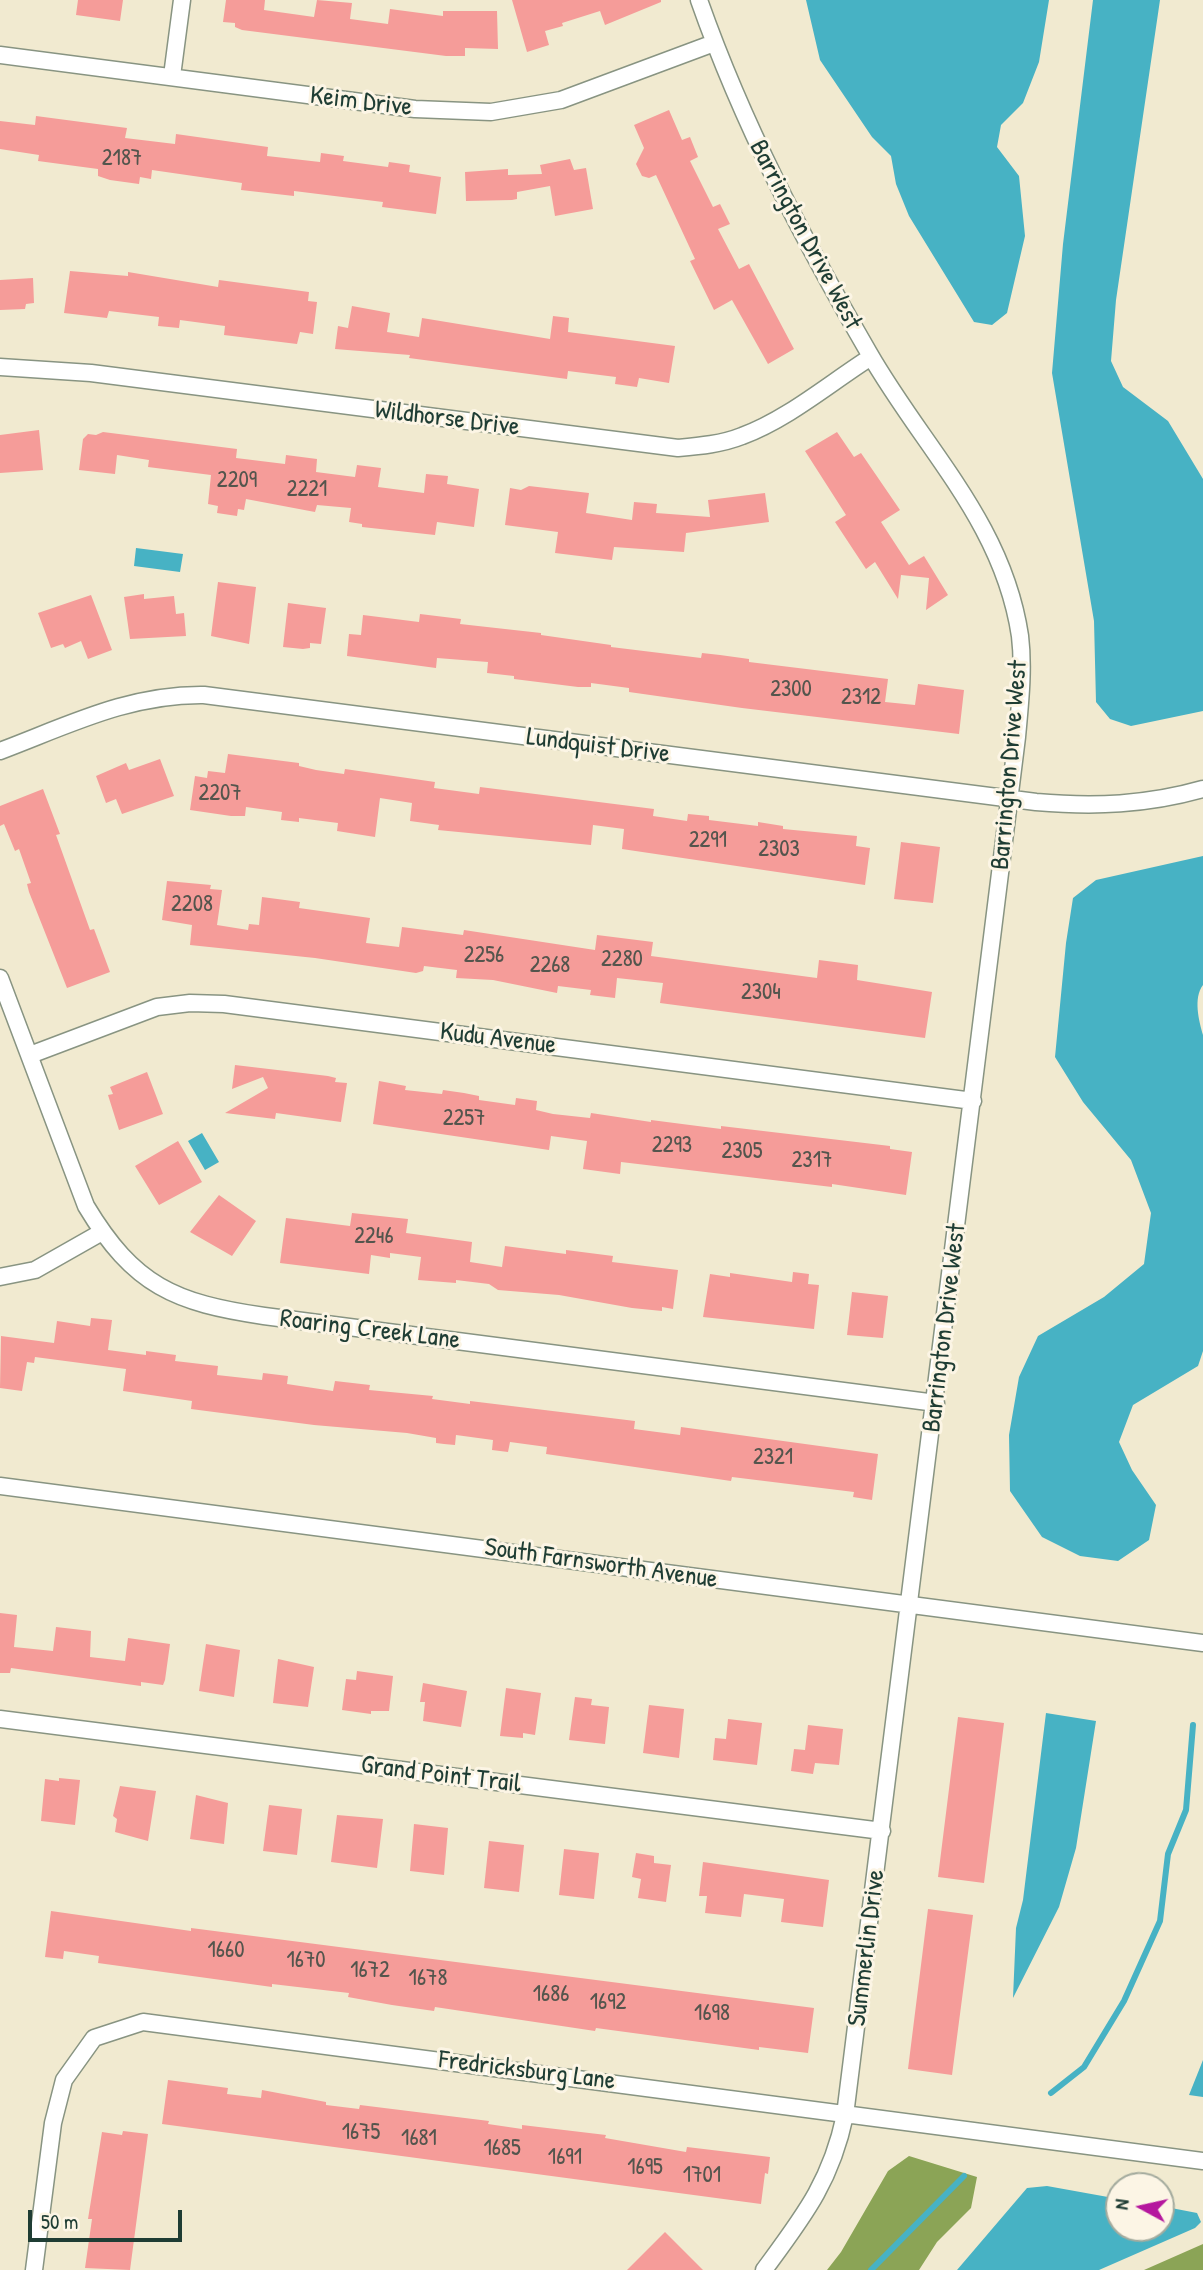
<!DOCTYPE html>
<html>
<head>
<meta charset="utf-8">
<style>
	body { margin:0 }
	#map { position:relative; width:1203px; height:2270px; overflow:hidden; background:#f1ead0; font-family:"Patrick Hand",sans-serif }
	canvas { display:block }
	.north { position:absolute; left:1105px; top:2172px; width:70px; height:70px; box-sizing:border-box; background:#fcf5e5; border:2px solid #a4ab9e; border-radius:50%; rotate:278deg; font-size:19px; font-weight:700; line-height:28px; text-align:center; color:#1f3d34 }
	.north::after { content:''; display:block; margin:auto; width:24px; height:32px; background:#b5179e; clip-path:polygon(50% 0,100% 100%,50% 72%,0 100%) }
	.scale { position:absolute; left:28px; top:2210px; width:154px; height:32px; box-sizing:border-box; border:4px solid #1f3d34; border-top:0; padding-left:9px; font-size:21px; line-height:24px; white-space:nowrap; color:#1f3d34; -webkit-text-stroke:5px #fcf5e5; paint-order:stroke }
</style>
</head>
<body>
<div id="map">
<canvas width="1203" height="2270"></canvas>
<div class="north">N</div>
<div class="scale">50 m</div>
</div>
<script>
const ctx = document.querySelector('canvas').getContext('2d');
ctx.lineJoin = 'round';
function paint(path, color) {
  ctx.fillStyle = color;
  ctx.fill(path, 'evenodd');
}
function strokePath(path, color, width, dash) {
  ctx.strokeStyle = color;
  ctx.lineWidth = width;
  ctx.lineCap = dash ? 'butt' : 'round';
  ctx.setLineDash(dash || []);
  ctx.stroke(path);
}
function label(font, color, halo, rows, align = 'center') {
  ctx.font = font + ' "Patrick Hand",sans-serif';
  ctx.lineWidth = 6;
  ctx.setLineDash([]);
  ctx.textBaseline = 'middle';
  ctx.strokeStyle = halo;
  ctx.fillStyle = color;
  for (const [text, x, y, turn = 0] of rows) {
    ctx.save();
    ctx.translate(x, y);
    ctx.rotate((+turn || 0) * Math.PI / 180);
    ctx.textAlign = isNaN(turn) ? turn : align;
    if (halo) ctx.strokeText(text, 0, 0);
    ctx.fillText(text, 0, 0);
    ctx.restore();
  }
}
paint(new Path2D(`
	M909,2156l68,21 -6,31 -34,34 -18,28h-92l14,-18 47,-81z
	M1203,2244v26h-59z`), '#8ba456');
paint(new Path2D(`
	M806,0h243l-10,62 -16,41 -22,22 -4,22 22,29 6,60 -18,77 -15,12 -18,-3 -65,-106 -13,-32 -5,-28 -19,-19 -52,-77z
	M1093,0h67l-44,300 -5,61 12,26 45,34 35,58v232l-72,15 -21,-7 -14,-17 -2,-81 -42,-248 11,-129z
	M136,548l47,6 -3,18 -46,-6z
	M1203,856v129c-10,13 -4,36 0,50v316l-5,15 -65,39 -14,37 13,28 24,35 -7,35 -31,21 -38,-5 -38,-19 -32,-46 -1,-56 10,-58 19,-41 66,-39 40,-33 7,-51 -20,-53 -48,-58 -28,-45 11,-114 7,-45 23,-18z
	M202,1133l17,29 -14,8 -17,-29z
	M1046,1713l50,8 -20,127 -17,59 -46,91 3,-70 7,-28z
	M1203,2060v37l-14,-2z
	M1047,2186l72,13v29h42v-22l36,7 4,9 -6,6 -96,42h-142l70,-82z`), '#47b2c4');
strokePath(new Path2D(`
	M1051,2093l33,-26 40,-66 36,-80 8,-67 18,-44 7,-85
	M871,2270l93,-94`), '#47b2c4', 6);
paint(new Path2D(`
	M78,0h45l-3,21 -44,-6z
	M226,0h39l-1,10 50,7 3,-17 35,3 -2,16 38,5 2,-15 53,7v-5h54l1,38 -33,-1v8h-19l-204,-26 -7,-3v-4l-12,-1z
	M512,0h149v2l-56,23 -5,-14 -38,12 1,3 -18,5 4,14 -22,7z
	M669,110l13,30 8,-3 8,20 -8,4 23,46 7,-3 10,20 -12,5 21,40 10,-5 45,85 -26,15 -36,-64 -18,10 -24,-49 5,-2 -39,-84 -7,3 -7,-2 -6,-12 8,-16 -10,-23z
	M36,116l91,12 -2,10 50,6 1,-10 92,13 -1,9 53,6 1,-9 23,3 -1,5 45,6 1,-5 21,3 -1,7 32,5 -5,37 -54,-7 1,-5 -89,-11v5l-53,-6 1,-7 -90,-13 -1,9 -11,-2 -1,7 -29,-4 -12,-4v-7l-60,-8 1,-6 -39,-6v-28l35,4z
	M570,159l4,11 12,-2 7,41 -38,7 -5,-30 -33,6v7l-5,1 -46,1 -1,-29 43,-3v6l34,-1 -2,-9z
	M70,271l58,5v-4l90,15 1,-7 90,12 -1,9 9,1 -4,32 -13,-2 -3,12 -73,-9 1,-9 -45,-6 -1,8 -21,-2 1,-9 -50,-6 -2,7 -43,-5z
	M33,278l1,25 -8,1 -1,5 -25,1v-30z
	M352,306l38,7 -3,19 32,5 3,-19 128,21 3,-23 16,2 -1,14 107,14 -6,37 -30,-5 -2,9 -22,-3 1,-7 -48,-6 -1,8 -158,-21 1,-3 -75,-6 3,-23 10,2z
	M39,430l4,40 -43,3v-38z
	M103,432l134,17 -1,9 49,6 1,-9 31,4 -1,13 39,5 2,-12 24,3 -3,19 46,6 2,-19 22,2 -1,8 32,5 -5,38 -37,-5 -2,13 -73,-8v-3l-13,-2 2,-14 -34,-3 -2,7 -69,-13 -2,11 -6,-1 -1,7 -20,-3 1,-7 -10,-2 3,-29 -63,-8 1,-7 -32,-5 -2,19 -36,-4 4,-31 5,-5 8,1z
	M837,432l17,25 7,-4 39,57 -19,12 28,43 15,-9 24,39 -22,15 3,-32 -28,-3 -3,24 -23,-37 -9,7 -31,-47 11,-7 -41,-64z
	M529,486l60,7 -3,20 46,7 2,-18 23,2 -1,9 54,4 -2,-17 57,-7 4,29 -83,11 -2,19 -70,-5 -2,13 -57,-7 3,-21 -53,-7 5,-37 11,2z
	M218,582l38,5 -7,57 -38,-8z
	M144,594v5l30,-3 2,18 8,-1 2,23 -56,3 -6,-42z
	M91,595l21,55 -24,9 -7,-18 -16,7 -2,-4 -12,4 -13,-35z
	M288,603l38,5 -5,36 -11,-1v5l-7,1 -20,-2z
	M420,614l41,5 -1,5 81,9v2l70,10v2l90,11 1,-5 18,2 29,4v3l139,17 -3,23 30,3 3,-21 46,6 -5,44 -217,-26 -113,-16v-4l-38,-5v4h-13l-64,-8v-3l-27,-3 1,-11 -51,-4 -1,10 -89,-12 2,-22 12,1 2,-20 56,7z
	M228,754l71,9v3l17,4 28,4 1,-5 90,13 -1,6 45,6 1,-7 174,22 -1,7 34,5 1,-7 21,2v4l49,6v-4l25,4v3l74,7 -1,10 14,2 -5,37 -243,-36 2,-20 -31,-4 -2,20 -153,-15 1,-5 -29,-4 2,-18 -32,-5 -5,39 -38,-6 1,-8 -39,-5v4l-18,-2 1,-8 -36,-5 -1,9h-14l-41,-6 5,-34 12,2 1,-7 17,2z
	M160,759l14,37 -52,18 -6,-15 -10,4 -10,-27 30,-13 3,7z
	M43,789l17,45 -4,1 34,95 4,-1 16,43 -43,16 -38,-96 -2,-8 4,-1 -12,-34 -4,2 -11,-27 -4,2v-20z
	M901,842l39,5 -7,56 -39,-4z
	M167,881l44,4 -1,4 12,1 -5,35 31,5 1,-6 10,1 3,-28 38,5 -1,6 71,10 -4,25 33,4 3,-20 61,8 1,-5 131,20 2,-15 56,7 -2,14 166,22 2,-18 39,5 -1,15 75,12 -7,46 -265,-35 3,-20 -46,-5 -2,20 -25,-3 1,-5 -33,-4 -1,7 -64,-13 -37,-2 1,-8 -33,-4 -1,5 -7,2 -101,-15 -125,-13 2,-20 -30,-5z
	M235,1065l93,11 8,2 -1,4 12,1 -6,39 -65,-9 -1,6 -50,-6 43,-25 -5,-11 -31,12z
	M147,1072l16,42 -44,16 -11,-35 5,-1 -3,-7z
	M379,1081l27,5 -1,4 37,4 1,-4 21,3 15,3v4l36,5 1,-7 21,3 -1,9 17,4 37,4 1,-5 60,9v-2l70,9v-3l169,20v3l22,3 -6,43 -74,-11v3l-211,-25 -1,12 -37,-5 4,-28 -36,-5 -2,14 -176,-26z
	M178,1141l24,41 -43,23 -24,-39z
	M219,1195l37,26 -24,35 -42,-24z
	M352,1213l56,6 -2,14 66,9 -2,20 32,5 3,-21 61,8v-4l47,6 -1,6 66,8 -5,39 -11,-2v4l-30,-3 -73,-13 -61,-5 -9,-6 -33,-4v3l-38,-3 3,-23 -31,-4v5l-19,-3 -2,19 -89,-11 6,-45 64,8z
	M793,1272l16,2 -1,10 11,1 -5,44 -111,-12 7,-43 20,3v-4l62,9z
	M852,1292l36,4 -5,42 -36,-3z
	M91,1318l21,2 -4,30 38,5v-4l30,4 -1,6 43,5 -1,9 45,5 1,-7 25,3 -1,8 46,7 2,-10 35,4 -1,5 64,6 -1,3 38,5v-3l165,20 -1,8 46,6 1,-8 197,27 -6,46 -19,-3 1,-5 -122,-15 -1,4 -185,-27 1,-7 -37,-5 -2,10 -16,-2 1,-10 -37,-5 -1,10 -11,-1 -8,-1v-5l-29,-5 -93,-8 -123,-16 1,-8 -69,-10 3,-22 -91,-12 -1,6 -7,-1 -5,29 -22,-3 1,-52 53,7 3,-22 33,5z
	M0,1613l17,2 -3,32 39,4 3,-24 35,4 -1,26 35,4 3,-23 42,6 -5,36 -2,5 -22,-3v4l-130,-18 -1,5h-10z
	M206,1644l34,6 -6,47 -35,-6z
	M278,1659l36,8 -6,40 -35,-4z
	M357,1671l36,5 -4,35h-18v3l-29,-4 4,-31 10,1z
	M423,1683l44,8 -6,36 -38,-6 2,-19h-5z
	M506,1688l35,5 -6,42 -12,-2v5l-23,-2z
	M575,1697l17,2 -1,6 18,2 -4,37 -36,-4z
	M649,1705l35,4 -5,49 -36,-5z
	M958,1717l46,6 -20,160 -46,-6z
	M728,1719l34,4 -5,42 -44,-5 2,-22 11,1z
	M808,1725l35,4 -4,36 -24,-2 -2,11 -22,-3 3,-22 11,1z
	M59,1778l21,2 -5,45 -34,-4 4,-42 14,2z
	M120,1786l36,5 -8,50 -33,-9 2,-13 -4,-3z
	M196,1795l32,8 -4,41 -34,-5z
	M269,1805l33,4 -5,46 -34,-4z
	M337,1815l46,4 -6,49 -46,-6z
	M414,1824l34,4 -4,47 -34,-4z
	M489,1841l35,4 -5,47 -35,-4z
	M564,1849l35,4 -5,46 -35,-4z
	M636,1853l18,3v7l17,2 -5,37 -28,-4 3,-19 -9,-2z
	M703,1862l126,18 -6,47 -42,-5 3,-23 -40,-5 -3,23 -36,-4 2,-17h-8z
	M928,1909l45,6 -21,160 -44,-6z
	M51,1911l140,20v-3l623,80 -6,45 -49,-6v3l-163,-22 -1,3 -160,-24 -1,4 -42,-6 -44,-8 1,-4 -77,-9v3l-174,-24 1,-7 -35,-5 -1,8 -18,-2z
	M168,2080l60,8 -1,6 34,4 1,-8 64,12v3l33,4 1,-4 129,16 -1,3 34,5v-4l84,10 -1,3 81,14 1,-5 83,10 -2,17 -3,-1 -4,31 -599,-80z
	M123,2131l25,3 -18,136 -45,-2 7,-49h-4l14,-87 20,3z
	M665,2232l38,38h-76z`), '#f59c99');
const minor = new Path2D(`
	M699,0c44,125 104,239 170,353 55,96 134,169 151,283 4,33 0,68 -3,101l-172,1378c-14,67 -42,102 -81,155
	M0,55l415,54 76,3 70,-12 153,-57
	M172,76l10,-76
	M0,367l91,6 587,75c22,-2 44,-4 64,-12 46,-17 88,-53 129,-79
	M0,751c69,-26 129,-57 204,-56l832,107c58,5 111,3 167,-13
	M0,978l86,228c48,80 89,97 178,110l672,87
	M30,1055l127,-48 33,-4 34,1 749,97
	M0,1277l35,-7 67,-38
	M0,1486l1203,157
	M0,1719l882,112
	M34,2270l19,-147 11,-43 30,-42 49,-16 1060,139`);
strokePath(minor, '#889482', 19);
strokePath(minor, '#fff', 16);
label('23px', '#54554d', null, [
	["2187",122,159],
	["2209",237,481],
	["2221",307,490],
	["2300",791,690],
	["2312",861,698],
	["2207",220,794],
	["2291",708,841],
	["2303",779,850],
	["2208",192,905],
	["2256",484,956],
	["2280",622,960],
	["2268",550,966],
	["2304",761,993],
	["2257",464,1119],
	["2293",672,1146],
	["2305",742,1152],
	["2317",812,1161],
	["2246",374,1237],
	["2321",773,1458],
	["1660",226,1951],
	["1670",306,1961],
	["1672",370,1971],
	["1678",428,1979],
	["1686",551,1995],
	["1692",608,2003],
	["1698",712,2014],
	["1675",361,2133],
	["1681",419,2139],
	["1685",502,2149],
	["1691",565,2158],
	["1695",645,2168],
	["1701",702,2176]
]);
label('26px', '#1f3d34', '#fcf5e5', [
	["Keim Drive",361,102,7],
	["Barrington Drive West",805,235,62],
	["Wildhorse Drive",447,419,7],
	["Lundquist Drive",598,746,7],
	["Barrington Drive West",1010,765,-85],
	["Kudu Avenue",498,1039,7],
	["Barrington Drive West",945,1328,-83],
	["Roaring Creek Lane",370,1330,7],
	["South Farnsworth Avenue",601,1564,8],
	["Grand Point Trail",441,1775,7],
	["Summerlin Drive",867,1948,-83],
	["Fredricksburg Lane",527,2071,7]
]);
</script>
</body>
</html>
